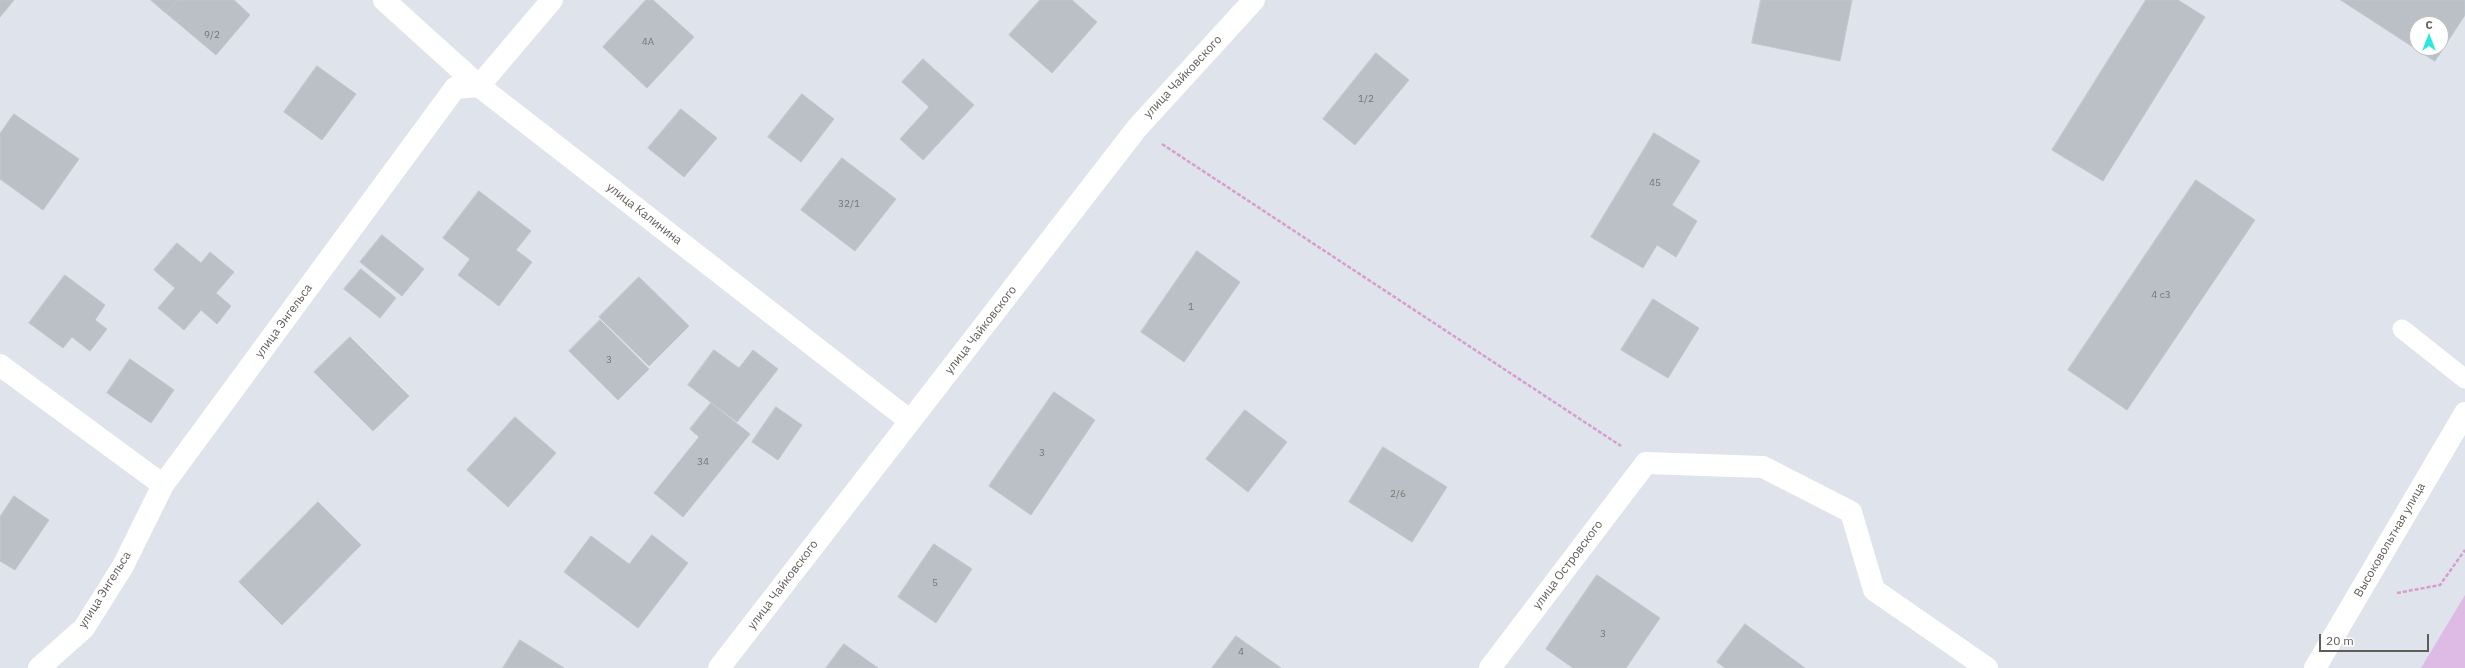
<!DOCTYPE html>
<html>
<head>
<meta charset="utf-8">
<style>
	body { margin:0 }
	#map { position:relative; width:2465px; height:668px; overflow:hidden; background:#dfe3eb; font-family:"IBM Plex Sans",sans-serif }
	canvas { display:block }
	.north { position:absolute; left:2409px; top:16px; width:40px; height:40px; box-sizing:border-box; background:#fff; border:1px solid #bfbebc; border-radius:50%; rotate:0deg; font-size:11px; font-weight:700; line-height:16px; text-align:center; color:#605c58 }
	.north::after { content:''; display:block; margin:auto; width:14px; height:18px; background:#29e8de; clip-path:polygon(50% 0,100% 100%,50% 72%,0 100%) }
	.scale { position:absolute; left:2319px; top:634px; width:110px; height:18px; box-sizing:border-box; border:2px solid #605c58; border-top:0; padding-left:5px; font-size:12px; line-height:14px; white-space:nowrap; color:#605c58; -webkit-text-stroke:3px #fff; paint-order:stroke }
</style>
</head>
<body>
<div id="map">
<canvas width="2465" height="668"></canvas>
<div class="north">С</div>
<div class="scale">20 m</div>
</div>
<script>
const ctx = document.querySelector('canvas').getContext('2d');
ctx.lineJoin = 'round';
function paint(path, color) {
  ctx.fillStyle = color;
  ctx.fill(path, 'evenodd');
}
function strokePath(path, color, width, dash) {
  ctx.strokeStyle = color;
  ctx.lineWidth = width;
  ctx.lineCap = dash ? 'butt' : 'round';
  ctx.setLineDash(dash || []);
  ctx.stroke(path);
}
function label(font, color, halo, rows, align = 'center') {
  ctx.font = font + ' "IBM Plex Sans",sans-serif';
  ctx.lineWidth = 3;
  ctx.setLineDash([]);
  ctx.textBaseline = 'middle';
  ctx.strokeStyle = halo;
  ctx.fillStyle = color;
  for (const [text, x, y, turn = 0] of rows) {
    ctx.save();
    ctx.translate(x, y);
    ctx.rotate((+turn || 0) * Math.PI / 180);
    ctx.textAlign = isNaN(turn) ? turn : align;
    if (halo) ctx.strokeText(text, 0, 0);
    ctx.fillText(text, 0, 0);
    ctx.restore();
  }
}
paint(new Path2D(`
	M2465,595v73h-44z`), '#debbe4');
const building = new Path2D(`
	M0,0h14l-14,17z
	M151,0h27l-12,13z
	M178,0h56l16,15 -34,40 -50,-42z
	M646,0h7l41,37 -47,51 -44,-41z
	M1040,0h32l25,22 -45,51 -43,-38z
	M1761,0h91l-12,61 -88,-18z
	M2146,0h32l27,17 -102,164 -51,-31z
	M2341,0h124v15l-30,46zM2417,24h24v24h-24z
	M1376,53l33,27 -54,65 -32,-26z
	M923,59l51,46 -51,55 -23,-21 29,-32 -27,-25z
	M317,66l39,28 -34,46 -38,-28z
	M802,94l32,25 -33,43 -33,-25z
	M681,109l36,29 -33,39 -36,-29z
	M14,114l65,45 -36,51 -43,-31v-45z
	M1654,133l46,28 -28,44 25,16 -21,36 -19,-12 -14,23 -52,-31z
	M842,158l54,41 -41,52 -54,-41z
	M2196,180l59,40 -128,190 -59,-40z
	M479,191l52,40 -15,19 16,12 -33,44 -41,-31 12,-16 -27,-21z
	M382,235l42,34 -22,27 -42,-34z
	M177,243l24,20 9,-11 24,20 -18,21 15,13 -14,18 -16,-14 -17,20 -26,-22 17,-20 -21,-18z
	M1197,251l43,31 -56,80 -43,-30z
	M361,269l35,29 -16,20 -36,-29z
	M65,275l40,30 -10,15 12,9 -17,22 -18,-14 -9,11 -34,-25z
	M639,277l50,49 -40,40 -50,-49z
	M1653,299l46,29 -31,50 -47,-28z
	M600,320l49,49 -31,31 -49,-49z
	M350,337l59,59 -36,35 -59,-59z
	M714,350l25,18 14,-18 25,19 -41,53 -49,-37z
	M130,359l44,31 -23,33 -44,-30z
	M1054,392l41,28 -64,95 -42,-29z
	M711,403l39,31 -67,83 -29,-24 45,-56 -9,-8z
	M776,407l26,18 -24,35 -26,-18z
	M1245,410l42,32 -39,50 -42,-33z
	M515,417l41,36 -48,54 -41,-37z
	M1383,447l64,40 -35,55 -63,-40z
	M14,496l35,24 -34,50 -15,-9v-44z
	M318,502l43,43 -79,80 -43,-43z
	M652,535l36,28 -50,65 -74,-56 27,-36 38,28z
	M934,544l38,25 -36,54 -38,-26z
	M1597,575l63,43 -34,50h-53l-27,-19z
	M1745,624l60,44h-80l-8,-6z
	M1236,636l45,32h-69z
	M520,640l44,28h-61z
	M844,644l34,24h-52z`);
paint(building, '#bbc0c6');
strokePath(building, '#bec6d0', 1);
strokePath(new Path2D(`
	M1162,144l459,302
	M2397,593l43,-8 25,-35`), '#d59ece', 2.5, [4, 2]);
strokePath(new Path2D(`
	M2402,329l63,50`), '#fff', 19);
strokePath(new Path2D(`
	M384,0l95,86 430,334
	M0,365l163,120
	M39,668l45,-40 39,-62 40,-81 292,-397 24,-2 73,-86
	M719,668l418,-540 117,-128
	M1490,668l156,-205 117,4 88,45 23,78 113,78`), '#fff', 22);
strokePath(new Path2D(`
	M2315,668l150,-255`), '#fff', 22);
label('10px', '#777574', null, [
	["9/2",212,35],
	["4А",648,42],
	["1/2",1366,99],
	["45",1655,183],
	["32/1",849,204],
	["4 с3",2161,295],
	["1",1191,307],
	["3",609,360],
	["3",1042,453],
	["34",703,462],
	["2/6",1398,494],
	["5",935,583],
	["3",1603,634],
	["4",1241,652]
]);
label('12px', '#605c58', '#fff', [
	["улица Чайковского",1183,77,-47],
	["улица Калинина",644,214,38],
	["улица Энгельса",284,321,-54],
	["улица Чайковского",981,330,-52],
	["Высоковольтная улица",2390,540,-60],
	["улица Островского",1568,565,-53],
	["улица Чайковского",783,585,-53],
	["улица Энгельса",105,590,-58]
]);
</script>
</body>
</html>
